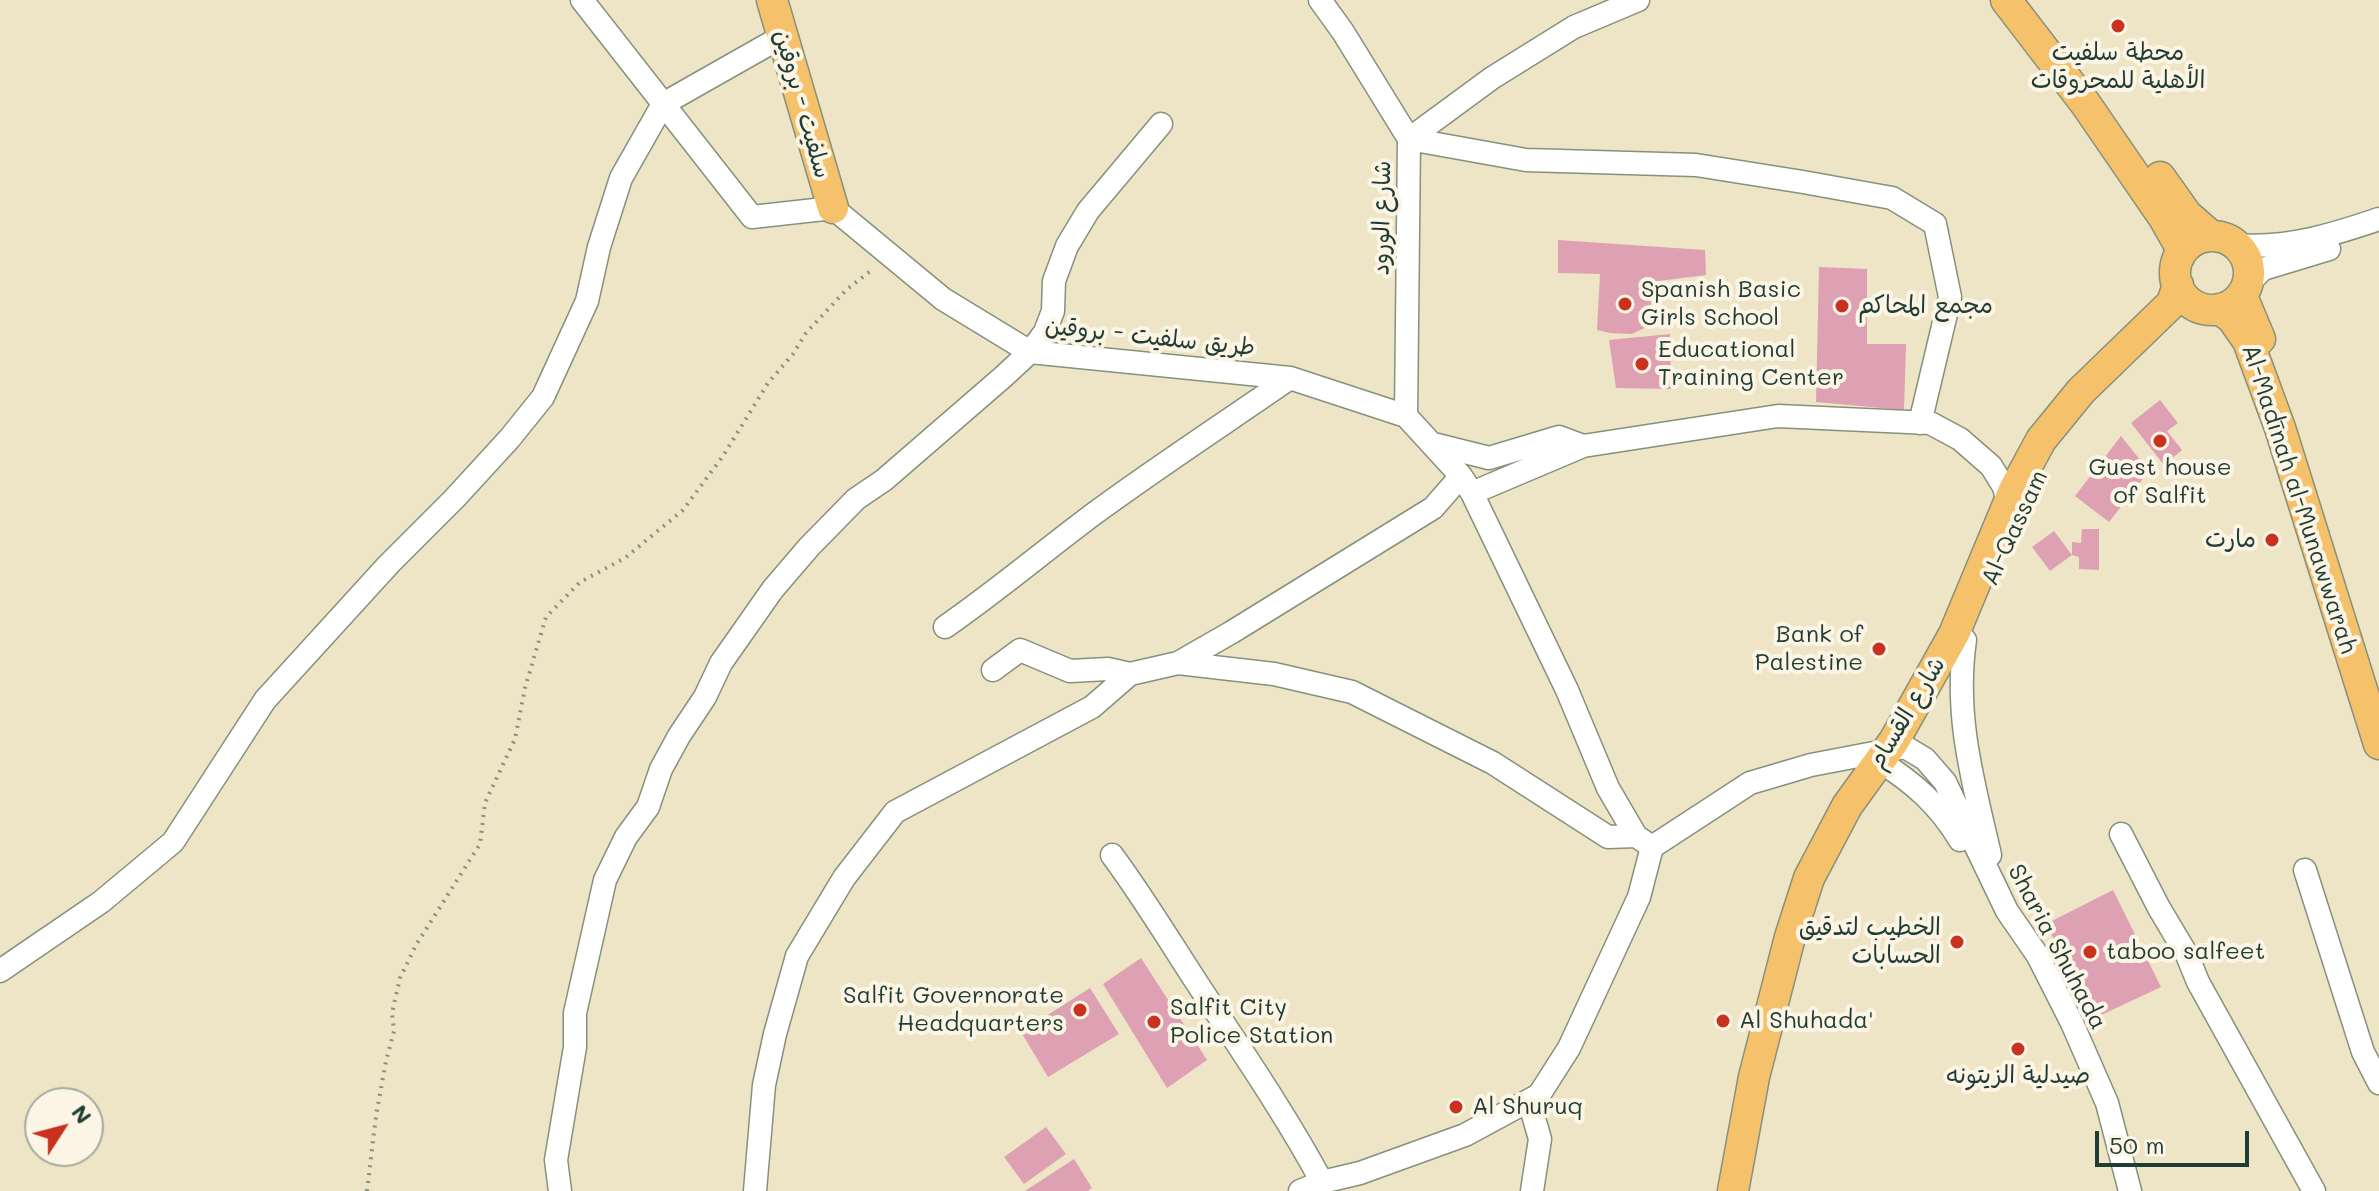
<!DOCTYPE html>
<html>
<head>
<meta charset="utf-8">
<style>
	body { margin:0 }
	#map { position:relative; width:2379px; height:1191px; overflow:hidden; background:#ede5c5; font-family:Mali,sans-serif }
	canvas { display:block }
	.north { position:absolute; left:24px; top:1087px; width:80px; height:80px; box-sizing:border-box; background:#fcf5e5; border:2px solid #a4ab9e; border-radius:50%; rotate:54deg; font-size:22px; font-weight:700; line-height:32px; text-align:center; color:#1f3d34 }
	.north::after { content:''; display:block; margin:auto; width:28px; height:36px; background:#c8321e; clip-path:polygon(50% 0,100% 100%,50% 72%,0 100%) }
	.scale { position:absolute; left:2095px; top:1131px; width:154px; height:36px; box-sizing:border-box; border:4px solid #1f3d34; border-top:0; padding-left:10px; font-size:24px; line-height:28px; white-space:nowrap; color:#1f3d34; -webkit-text-stroke:6px #fcf5e5; paint-order:stroke }
</style>
</head>
<body>
<div id="map">
<canvas width="2379" height="1191"></canvas>
<div class="north">N</div>
<div class="scale">50 m</div>
</div>
<script>
const ctx = document.querySelector('canvas').getContext('2d');
ctx.lineJoin = 'round';
function paint(path, color) {
  ctx.fillStyle = color;
  ctx.fill(path, 'evenodd');
}
function strokePath(path, color, width, dash) {
  ctx.strokeStyle = color;
  ctx.lineWidth = width;
  ctx.lineCap = dash ? 'butt' : 'round';
  ctx.setLineDash(dash || []);
  ctx.stroke(path);
}
function label(font, color, halo, rows, align = 'center') {
  ctx.font = font + ' Mali,"Playpen Sans Arabic",sans-serif';
  ctx.lineWidth = 8;
  ctx.setLineDash([]);
  ctx.textBaseline = 'middle';
  ctx.strokeStyle = halo;
  ctx.fillStyle = color;
  for (const [text, x, y, turn = 0] of rows) {
    ctx.save();
    ctx.translate(x, y);
    ctx.rotate((+turn || 0) * Math.PI / 180);
    ctx.textAlign = isNaN(turn) ? turn : align;
    if (halo) ctx.strokeText(text, 0, 0);
    ctx.fillText(text, 0, 0);
    ctx.restore();
  }
}
paint(new Path2D(`
	M1558,240l147,10 1,25 -55,7v43l-19,9 -22,-1 -13,-3 3,-56 -42,-1z
	M1819,267l48,2v75h39l-2,66 -88,-8z
	M1670,334l1,55 -55,-1 -7,-48z
	M2160,400l18,23 -11,8 15,19 -18,15 -33,-42z
	M2121,436l28,35 -40,51 -34,-26z
	M2082,529h17v41l-20,-1v-12l-7,-2v-13l9,1z
	M2054,531l18,24 -22,16 -18,-24z
	M2113,890l48,97 -66,31 -49,-94z
	M1141,958l66,102 -40,28 -64,-104z
	M1090,988l29,46 -71,43 -27,-45z
	M1046,1127l20,27 -42,30 -20,-27z
	M1074,1159l18,29 -4,3h-63z`), '#dea1b3');
const minor = new Path2D(`
	M582,0l170,217 81,-9 110,91 87,53 260,26 116,38
	M1320,0l23,32 66,107 -3,277
	M1409,139l117,21 170,5 107,17 89,16 43,26 15,73 -30,126
	M1409,139l83,-61 82,-51 64,-27
	M2237,245c50,4 95,-10 142,-26
	M2248,284l15,-15 66,-20
	M1406,416l55,60 11,17 95,197 41,98 28,48
	M1433,444l56,14 70,-21 24,9
	M1472,493l111,-47 195,-30 152,7 30,16 31,27 13,21 4,16
	M945,627c52,-36 99,-76 150,-114 64,-47 130,-90 195,-135
	M1965,640c-11,76 8,141 25,215
	M1178,663l96,11 78,18 141,71 115,74 28,-1 16,11
	M993,670l27,-20 50,21 38,-2 22,5
	M1879,761c34,21 60,44 81,79
	M2121,834l38,74 28,47 11,27 116,209
	M1112,855c31,42 57,85 85,128 44,67 87,129 125,199
	M2305,870l58,182 16,31
	M0,971l101,-69 72,-60 92,-142 124,-136 66,-66 55,-60 33,-41 44,-96 12,-54 22,-69 42,-74 120,-68
	M1529,1101l11,38 -8,52
	M560,1191l-4,-31 19,-113v-34l30,-133 21,-43 22,-30 13,-38 18,-33 26,-39 16,-34 52,-74 36,-42 47,-48 28,-19 119,-103 27,-25 15,-20 8,-21 1,-30 13,-35 21,-35 73,-87
	M755,1191l9,-106 11,-51 22,-78 47,-78 51,-66 197,-105 38,-33 48,-11 54,-31 201,-124 28,-32
	M1300,1191l22,-9 38,-9 105,-38 74,-40 30,-47 70,-151 13,-50 98,-64 61,-18 94,-18 20,12 20,23 62,129 31,45 34,67 35,80 23,88`);
const major = new Path2D(`
	M772,0l61,208
	M2006,0l79,103 79,115 16,28 -1,11
	M2160,177l27,38 24,21
	M2175 273a37 37 0 1 1 74 0a37 37 0 1 1-74 0Z
	M2242,296l18,43
	M2219,309l13,9 16,23 32,87 99,316
	M1733,1191l21,-114 36,-140 19,-59 38,-72 47,-65 60,-107 60,-144 27,-50 40,-49 91,-88 6,-18`);
strokePath(minor, '#86917c', 25);
strokePath(major, '#86917c', 33);
strokePath(new Path2D(`
	M367,1191l9,-75 10,-55 8,-30 -2,-18 8,-35 16,-33 64,-101 5,-41 30,-64 10,-51 21,-71 34,-35 45,-24 58,-48 40,-54 45,-73 25,-29 13,-21 40,-43 27,-21`), '#86917c', 4, [2, 6]);
strokePath(minor, '#fff', 22);
strokePath(major, '#f5c16b', 30);
for (const [x, y, r, color] of [
	[2118,26,8,"#c8321e"],
	[1625,304,8,"#c8321e"],
	[1842,306,8,"#c8321e"],
	[1642,364,8,"#c8321e"],
	[2160,441,8,"#c8321e"],
	[2272,540,8,"#c8321e"],
	[1879,649,8,"#c8321e"],
	[1957,942,8,"#c8321e"],
	[2090,952,8,"#c8321e"],
	[1080,1010,8,"#c8321e"],
	[1723,1021,8,"#c8321e"],
	[1154,1022,8,"#c8321e"],
	[2018,1049,8,"#c8321e"],
	[1456,1107,8,"#c8321e"]
]) {
  const dot = new Path2D();
  dot.arc(x, y, r, 0, 2 * Math.PI);
  ctx.fillStyle = color;
  ctx.fill(dot);
  strokePath(dot, '#fcf5e5', 3);
}
label('24px', '#1f3d34', '#fcf5e5', [
	["محطة سلفيت",2118,53,"center"],
	["الأهلية للمحروقات",2118,81,"center"],
	["Spanish Basic",1641,290],
	["Girls School",1641,318],
	["مجمع المحاكم",1858,306],
	["Educational",1658,350],
	["Training Center",1658,378],
	["Guest house",2160,468,"center"],
	["of Salfit",2160,496,"center"],
	["مارت",2256,540,"right"],
	["Bank of",1863,635,"right"],
	["Palestine",1863,663,"right"],
	["الخطيب لتدقيق",1941,928,"right"],
	["الحسابات",1941,956,"right"],
	["taboo salfeet",2106,952],
	["Salfit Governorate",1064,996,"right"],
	["Headquarters",1064,1024,"right"],
	["Salfit City",1170,1008],
	["Police Station",1170,1036],
	["Al Shuhada'",1739,1021],
	["صيدلية الزيتونه",2018,1076,"center"],
	["Al Shuruq",1472,1107]
], 'left');
label('24px', '#1f3d34', '#fcf5e5', [
	["سلفيت - بروقين",802,104,74],
	["شارع الورود",1382,218,-89],
	["طريق سلفيت - بروقين",1150,337,6],
	["Al-Madīnah al-Munawwarah",2299,499,72],
	["Al-Qassam",2015,528,-65],
	["شارع القسام",1907,713,-59],
	["Sharia Shuhada",2057,947,62]
]);
</script>
</body>
</html>
